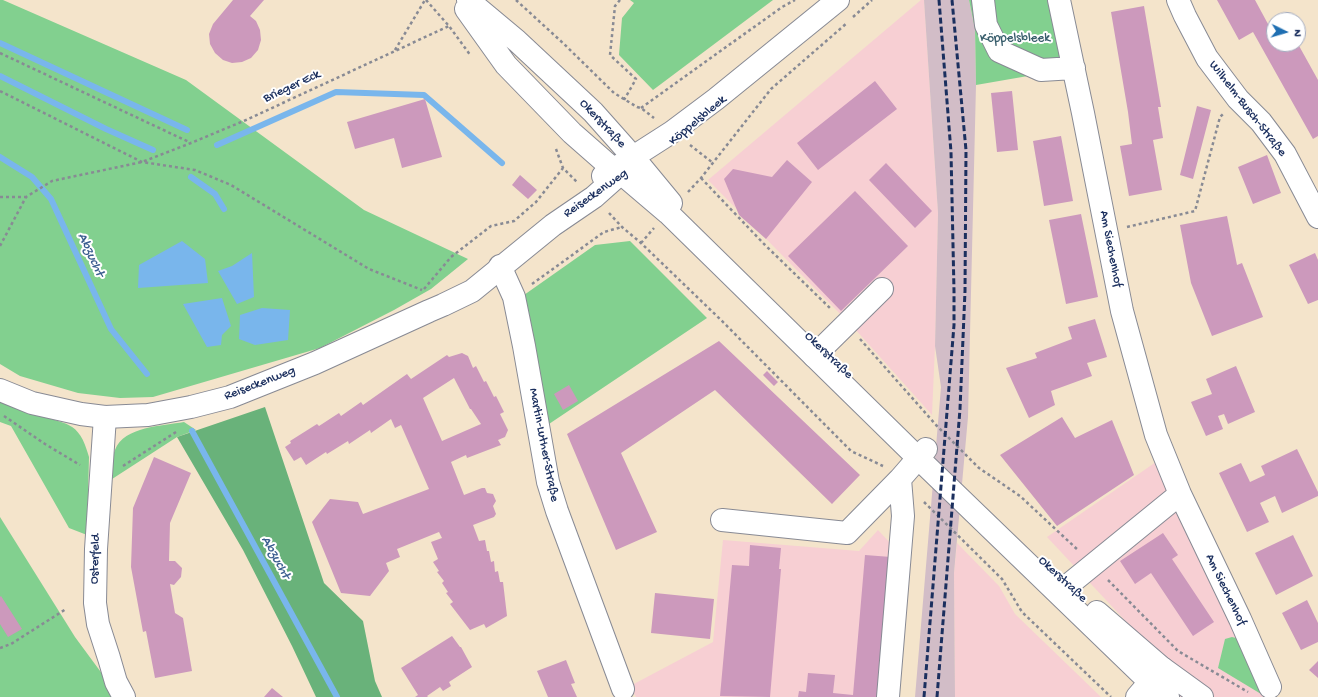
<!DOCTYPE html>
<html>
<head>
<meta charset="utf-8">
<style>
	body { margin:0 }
	#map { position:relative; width:1318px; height:697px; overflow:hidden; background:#f4e4cb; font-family:"Gochi Hand",sans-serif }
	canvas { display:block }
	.north { position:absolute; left:1266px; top:12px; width:40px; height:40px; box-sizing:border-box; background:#fff; border:1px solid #a4acbf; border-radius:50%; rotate:95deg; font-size:11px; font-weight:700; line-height:16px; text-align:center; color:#1b2f5e }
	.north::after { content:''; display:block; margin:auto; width:14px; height:18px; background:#1f6fb2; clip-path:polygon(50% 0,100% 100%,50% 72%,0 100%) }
</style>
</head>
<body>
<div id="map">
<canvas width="1318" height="697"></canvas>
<div class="north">N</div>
</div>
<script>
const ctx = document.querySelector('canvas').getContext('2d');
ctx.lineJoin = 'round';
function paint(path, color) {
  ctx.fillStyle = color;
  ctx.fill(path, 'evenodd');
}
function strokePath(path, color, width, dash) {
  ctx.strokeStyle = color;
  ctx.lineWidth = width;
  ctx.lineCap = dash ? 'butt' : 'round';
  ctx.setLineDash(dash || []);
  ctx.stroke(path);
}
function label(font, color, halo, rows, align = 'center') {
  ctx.font = font + ' "Gochi Hand",sans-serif';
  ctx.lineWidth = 4;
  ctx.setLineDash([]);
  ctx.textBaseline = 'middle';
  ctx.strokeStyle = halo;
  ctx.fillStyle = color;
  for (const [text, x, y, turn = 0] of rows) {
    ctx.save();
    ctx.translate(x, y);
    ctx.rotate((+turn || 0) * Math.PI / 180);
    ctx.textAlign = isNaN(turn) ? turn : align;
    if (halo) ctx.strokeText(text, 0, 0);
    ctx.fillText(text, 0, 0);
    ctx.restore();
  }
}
paint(new Path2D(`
	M921,0h3l14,213 -3,133 -3,69 -78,-87 -146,-148z
	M1156,462l118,235h-127l2,-51 -102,-109z
	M878,530l14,15 -13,152h-243l-6,-11 83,-44 10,-102 136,11z
	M957,543l42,43 16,28 86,83h-146l-1,-124z`), '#f7cfd3');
paint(new Path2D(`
	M924,0h45l6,29 1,56 -8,332 -14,156 1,124h-40l26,-310 -6,-41 3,-133z`), '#d2bdc7');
paint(new Path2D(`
	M0,0h3l183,80 178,130 104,49 -37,30 -37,21 -74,38 -167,49 -33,1 -42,-5 -58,-17 -20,-12z
	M630,0h143l-120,90 -34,-35 3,-37 12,-15z
	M969,0h90l15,68 -98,17 -1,-56z
	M630,241l77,77 -161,108 -22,-131 71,-50z
	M0,401c12,4 23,9 35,13 30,11 44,5 54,43l-2,78 -18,-7 -58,-102 -11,-4z
	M184,422l12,8 -19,7 -68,44c2,-10 2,-22 6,-31 9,-24 48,-24 69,-28z
	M0,517l75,120 28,38 12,22h-115z
	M1232,637l8,2 28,58h-2l-48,-29 7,-29z`), '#82d08f');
paint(new Path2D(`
	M265,407l59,176 39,38 12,60 7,16h-66l-24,-51 -49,-96 -66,-113z`), '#69b27a');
paint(new Path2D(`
	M182,241l23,18 3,24 -70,5 1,-23z
	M252,253l2,44 -17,7 -19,-33 14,-5z
	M222,298l9,28 -9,9 -1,10 -14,2 -24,-43z
	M262,308l28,2 -2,30 -33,5 -16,-6 1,-24z`), '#79b6ec');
strokePath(new Path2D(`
	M0,43l187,87
	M0,76l106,53 47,21
	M217,145l119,-53 88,3 78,68
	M0,157l32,20 19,22 60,130 36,45
	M191,177l24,17 9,15
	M192,431l145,266`), '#79b6ec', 6);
paint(new Path2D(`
	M233,0h31l-14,16 6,5 4,9 1,10 -3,10 -7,8 -9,4 -10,1 -9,-3 -8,-7 -5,-9 -1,-10 4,-10z
	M1217,0h38l13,24 6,-4v24h24l20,36v56l-5,3 -60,-107 -14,8z
	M1144,6l17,101h-3l5,31 -10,2 9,50 -33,6 -9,-50 12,-2 -4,-32 -17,-100z
	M875,81l22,28 -79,61 -21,-27z
	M1012,91l6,59 -21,2 -6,-59z
	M425,99l17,58 -40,11 -8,-30 -39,11 -8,-27z
	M1197,106l14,4 -18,69 -13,-4z
	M1061,136l12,65 -29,5 -11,-65z
	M1267,155l14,38 -28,11 -15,-37z
	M787,160l25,22 -46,57 -27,-24 -15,-36 9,-10 39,8z
	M886,163l46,48 -17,17 -46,-48z
	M520,175l17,15 -9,9 -16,-14z
	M855,191l53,55 -67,65 -53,-55z
	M1081,214l17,83 -32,7 -17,-84z
	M1227,216l10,49 5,-2 21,54 -51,19 -21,-53 -11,-58z
	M1315,253l3,7v40l-10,4 -19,-39z
	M1095,319l12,38 -20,6 5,13 -41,15 4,14 -26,13 -23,-50 31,-10 -2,-5 37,-14 -4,-12z
	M719,341l141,134 -28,29 -117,-114 -94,63 36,79 -41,18 -49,-116z
	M462,353l6,3 5,12 3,-2 8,16 2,-1 8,16 2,-1 8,16 -4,2 8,16 -3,7 -7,3 3,5 -34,13 -1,-3 -15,7 13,33 18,-7h3l2,5 6,1 3,7 -3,5 3,8 -2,3 -21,8 6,16 6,-1 2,11h2l2,11 3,-1 1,11 3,-1 2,11h3l4,34 -21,12 -2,-4 -14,6 -20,-26 3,-2 -7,-9 2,-1 -6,-9 2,-2 -7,-9 2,-1 -6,-9 5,-3 -7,-17 11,-4 -3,-6 -42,17 3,8 -14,6 3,8 -19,25 -29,-3 -29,-71 18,-23 28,3 5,12 66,-25 -28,-64 -6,3 -4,-9 -20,14 -1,-3 -21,14 -1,-3 -21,13 -1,-2 -20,13 -5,-8 -7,4 -9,-14 6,-4 -1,-2 27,-17 2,2 20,-13 2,3 20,-14 2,3 44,-31 4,5 36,-24 2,2zM454,378l16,31h1l10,15 -39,17 -19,-43z
	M1236,366l19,46 -27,12 -4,-10 -6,2 5,13 -17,7 -15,-34 21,-8 -6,-15z
	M767,371l11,11 -4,4 -11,-11z
	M569,385l9,16 -15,9 -9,-16z
	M1062,417l13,21 37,-18 22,55 -77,51 -57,-71z
	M1297,449l21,43v4l-36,17 -7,-17 -15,7 9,19 -22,10 -28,-59 22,-10 9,19 15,-7 -4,-9z
	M154,457l37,16 -21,50 -1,38h6l7,7 -1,9 -7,8 -4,-1 5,29 8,5 9,53 -37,7 -9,-47 -3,1 -12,-65 2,-59z
	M1163,533l15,22 -6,4 42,63 -21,14 -42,-63 -16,11 -15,-23z
	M1293,535l20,41 -37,19 -21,-42z
	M750,545l31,3 -2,21h2l-11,128 -50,-1 12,-131 17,1z
	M865,555l26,2 -12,140h-81l1,-6 7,1 2,-19 27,2 -2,18 20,2z
	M655,593l59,6 -4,40 -59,-6z
	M1,596l21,33 -14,8 -8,-13v-27z
	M1307,600l11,23v19l-17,8 -19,-37z
	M452,636l8,11h1l11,20 -23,15 2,4 -8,5 -3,-4 -13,9 1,1h-13l3,-2 -17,-27z
	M566,660l9,23 -4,1 6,13h-29l-11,-26z
	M1318,661v17l-9,-8z
	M272,688l11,9h-19z`), '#cc99bc');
const minor = new Path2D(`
	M468,0l49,41 76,71 40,45 39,-25 44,-33 122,-99
	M983,0l3,25 13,26 42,19 33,-2
	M1059,0l24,113 39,198 34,124 24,59 60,125 30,68
	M1178,0l7,16 22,42 31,41 23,23 24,32 33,63
	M466,9l40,56 66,68 41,36 8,4 9,-4
	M500,266l14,31 10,49 24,136 9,29 66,178
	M814,356l68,-67
	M105,417l-9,132 -1,54 3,21 11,34 7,24 8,15
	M722,520l125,13 53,-54 26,-30
	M1067,586l113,-92
	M888,697l15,-181 -3,-37
	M1137,697l25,-29`);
const major = new Path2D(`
	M603,176l30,-19 38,46
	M0,390l32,13 49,11 24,3 43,-2 43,-8 39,-10 85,-34 114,-52 14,-6 29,-14 81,-66 41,-28 27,-24 47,40 250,245 232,224 18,15
	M1097,612l65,56 40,29`);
strokePath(minor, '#888a94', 24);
strokePath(major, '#888a94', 24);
strokePath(new Path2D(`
	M426,0l23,26 22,30
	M516,0l48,44 50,49 23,14 4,1 13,10
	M620,0l-5,6 -5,49 26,24 -12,21
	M853,17l19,-17
	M395,50l30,-50
	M0,53l191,90
	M0,91l142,71 53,8 36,15 138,84 53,21
	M641,108l141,-101 13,-7
	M690,145l23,18
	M556,149l7,19 15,15
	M701,178l63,66 68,66
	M688,192l13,-14 70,-89 76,-66
	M0,197h26
	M609,213l13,14 19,16 80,77 130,131 32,15
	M1127,227l68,-16 25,-94 3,-3
	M641,243l13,-15
	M0,246l26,-49 26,-16 90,-19 49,-19 55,-23 203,-94
	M532,284l72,-52 18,-5
	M424,289l27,-32 40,-31 23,-5 22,-19 27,-34
	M860,339l76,86 43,43 41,28 59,55
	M4,416l41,28 35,21
	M123,466l53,-34
	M924,502l78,77 20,33 89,85
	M1108,580l70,71 70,41
	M0,648l11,-4 55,-35`), '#888a94', 2.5, [3, 3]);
strokePath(minor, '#fff', 22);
strokePath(major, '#fff', 22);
strokePath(new Path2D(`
	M924,697l30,-372v-34l-3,-139 -12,-152
	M937,697l23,-288 5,-118 1,-141 -14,-150`), '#1b2f5e', 3, [6, 3]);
label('13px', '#3a5f6d', '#fff', [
	["Köppelsbleek",1015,39]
]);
label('13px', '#1b2f5e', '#fff', [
	["Brieger Eck",292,87,-25],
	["Wilhelm-Busch-Straße",1247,109,52],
	["Köppelsbleek",698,121,-40],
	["Okerstraße",602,124,47],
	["Reiseckenweg",596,194,-35],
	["Am Siechenhof",1110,249,79],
	["Okerstraße",828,356,44],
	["Reiseckenweg",260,384,-21],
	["Martin-Luther-Straße",543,445,79],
	["Osterfeld",96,559,-88],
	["Okerstraße",1062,580,43],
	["Am Siechenhof",1225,590,64]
]);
label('italic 14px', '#3c5e90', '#fff', [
	["Abzucht",90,255,65],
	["Abzucht",275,558,61]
]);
</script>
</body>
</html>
